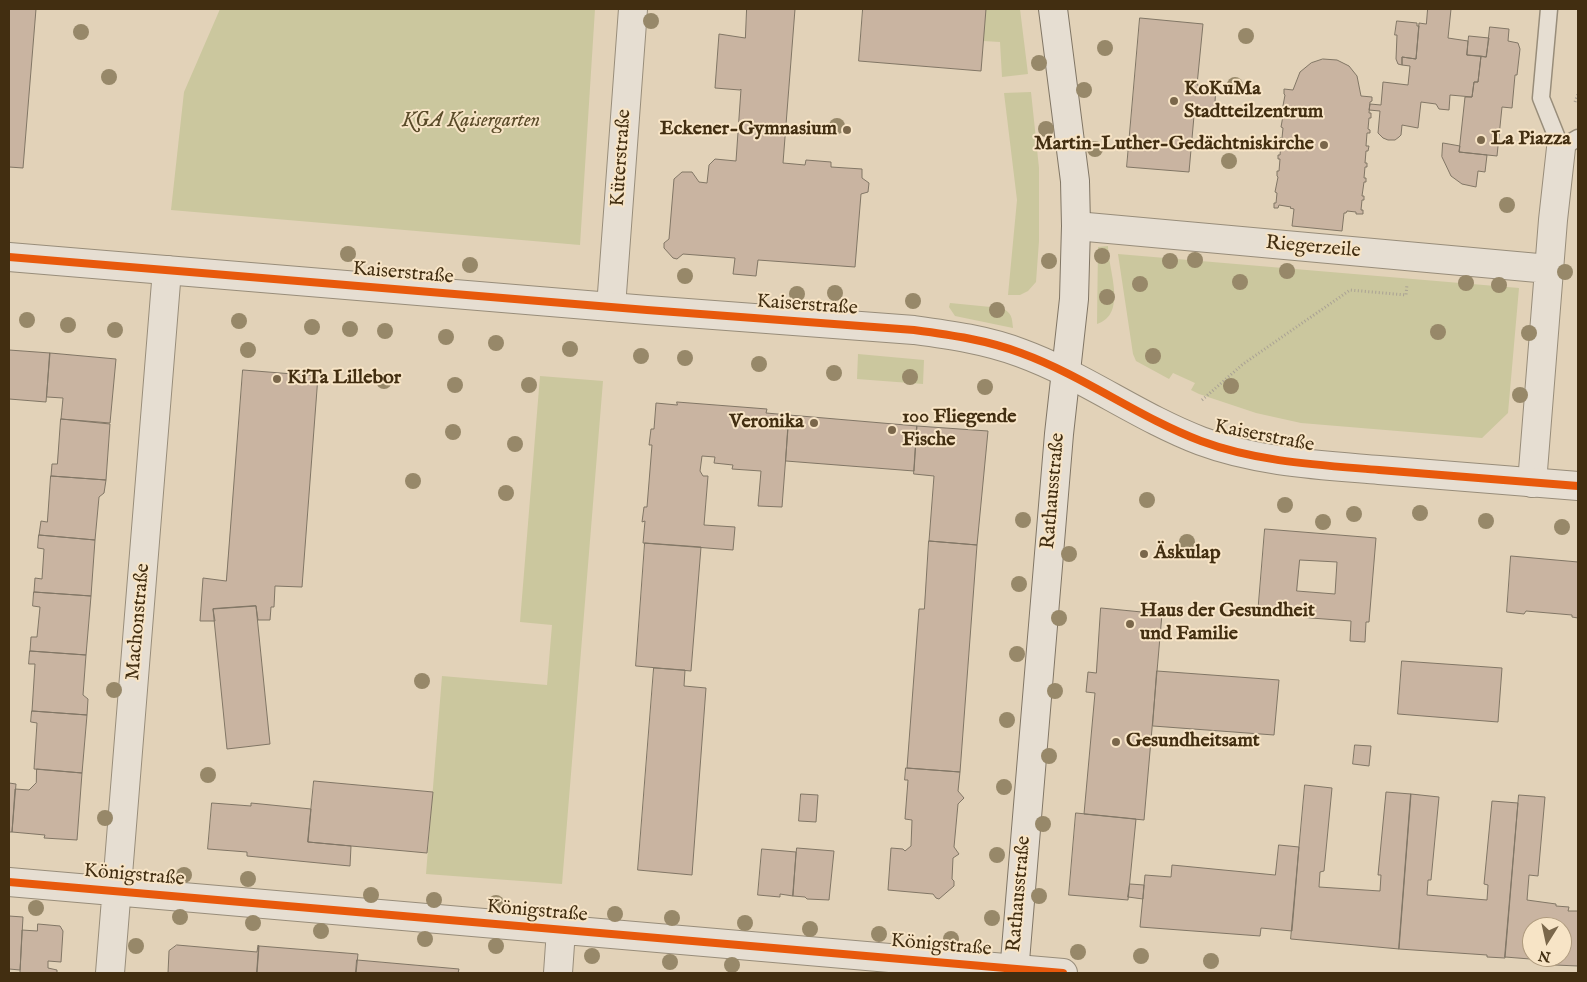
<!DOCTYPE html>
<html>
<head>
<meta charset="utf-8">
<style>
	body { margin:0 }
	#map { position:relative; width:1587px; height:982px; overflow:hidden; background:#e2d2b8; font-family:"IM FELL English",serif }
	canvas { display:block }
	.frame { position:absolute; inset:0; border:10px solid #422e11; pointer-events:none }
	.north { position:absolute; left:1522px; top:917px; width:50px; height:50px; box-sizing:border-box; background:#f7e4c6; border:1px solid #af9b7e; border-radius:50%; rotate:190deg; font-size:14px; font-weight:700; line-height:20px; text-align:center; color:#422e11 }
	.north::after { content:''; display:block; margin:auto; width:18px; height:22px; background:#7a674b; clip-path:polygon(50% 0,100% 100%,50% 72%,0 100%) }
</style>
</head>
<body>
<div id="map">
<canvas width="1587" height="982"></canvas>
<div class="frame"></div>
<div class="north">N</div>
</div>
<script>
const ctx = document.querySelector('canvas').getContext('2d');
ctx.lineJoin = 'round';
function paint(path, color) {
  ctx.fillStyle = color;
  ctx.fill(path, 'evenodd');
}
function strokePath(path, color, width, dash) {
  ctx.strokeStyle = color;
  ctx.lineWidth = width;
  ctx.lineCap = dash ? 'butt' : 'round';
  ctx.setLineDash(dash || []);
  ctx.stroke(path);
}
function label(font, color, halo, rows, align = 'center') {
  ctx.font = font + ' "IM FELL English",serif';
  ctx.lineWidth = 4;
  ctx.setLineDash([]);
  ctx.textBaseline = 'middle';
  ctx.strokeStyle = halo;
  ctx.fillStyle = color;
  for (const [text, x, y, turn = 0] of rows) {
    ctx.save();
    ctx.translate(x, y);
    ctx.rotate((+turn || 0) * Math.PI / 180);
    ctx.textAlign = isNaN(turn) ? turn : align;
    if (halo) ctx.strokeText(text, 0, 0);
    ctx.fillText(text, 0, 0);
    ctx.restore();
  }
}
paint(new Path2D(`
	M220,9h375l-15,236 -409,-35 13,-118z
	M986,9h34l8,65 -26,3 -2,-35 -17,-1z
	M1031,92l8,76v73l-3,41 -8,9 -8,4h-12l9,-95 -13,-107z
	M1108,246c0,24 20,68 -11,78l1,-77z
	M1118,254l401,34 -11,125 -26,25 -181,-15 -45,-10 -57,-19 -8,-4 4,-7 -22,-10 -4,6 -33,-18 -3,-7z
	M950,303l51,5c11,4 11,10 12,20l-58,-12 -6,-9z
	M858,354l66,6 -1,24 -66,-5z
	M540,376l63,5 -41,503 -136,-10 16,-198 105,9 5,-60 -32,-3z`), '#cbc79e');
const building = new Path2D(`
	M9,9h27l-13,159 -14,-1z
	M747,9h48l-12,154 22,2 1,-5 25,2v5l31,2v9l7,5 -1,9 -7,2 -6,73 -97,-7 -2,16 -23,-2 2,-16 -52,-4 -6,5 -4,-1 -9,-10v-5l5,-4 5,-60 8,-7h10l7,10 8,1 2,-18 6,-6 21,2 5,-72 -1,1 -25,-2 4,-54 26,4z
	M863,9h123l-5,62 -122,-10z
	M1428,9h23l-3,29 20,3 -1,14 14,1 -3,26h-4l-2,15 -22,-2 -1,15 -10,-1 -3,-5 -15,-2 -3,26 -16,-3 -1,10 -2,2 -4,3h-7l-5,-2 -5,-5 2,-22 -11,-1 1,-6 11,1 2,-23 25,3 2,-19 -8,-1v-8l14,2 3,-36 7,1z
	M1140,18l63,6 -6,61 19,2 -2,30 -20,-1 -5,56 -62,-5z
	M1397,21l20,2v3h2l-3,33 -14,-2v8l-4,-1 -2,-5 1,-24h-2z
	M1490,27l19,2 -1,12 10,2 2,6 -3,26h-2l-3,33 -10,-1 -5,49 -38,-4 6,-55h7l2,-15h4l3,-26 5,1z
	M1469,36l20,2 -3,19 -19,-2z
	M1323,59l14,1 12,6 8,10 4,20 11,1v4l-2,1 -1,11h2v5h-2l-1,11 2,1v3h-3l-1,13h3l-1,5h-2l-1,12h2v4h-2l-1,11h2v4h-2l-2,14h2v4h-2l-1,10h2v4h-7v-2l-9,-1 -1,2h-2l-2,18 -50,-5 2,-17 -4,-1 1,-1 -12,-2 -1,3h-4v-5h2l1,-10 -2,-1 3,-15 -1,-1v-5h2l1,-12h-2v-4h2l1,-11h-2l1,-6h2l1,-10 -2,-1 3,-17 -2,1 3,-16 -1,-1v-5l9,1 7,-18 11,-9z
	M1443,143l17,3 -1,6 28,3 -2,17 -7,-1 -2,16 -14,-3 -11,-8 -9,-19z
	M9,350l41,3 -4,49 -37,-3z
	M50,353l66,6 -6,64 -49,-4 2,-21 -16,-1z
	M243,370l75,6 -16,211 -27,-1 -1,21h-3l-1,13h-12l-2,-14 -43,3 2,12h-15l3,-43 23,3z
	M677,402l90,7 -1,4 23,2 -7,92 -24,-1 3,-35 -29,-2 1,-4 -19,-2 1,-6 -13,-1 -2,15 3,5h5l-4,49 31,2 -2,23 -90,-7 2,-22 -3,1 2,-15h3l5,-62h-3l2,-16h3l2,-26 21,2z
	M789,415l128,11 -3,45 -128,-10z
	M61,419l49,5 -4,56 -55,-4 1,-12h5z
	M917,426l71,5 -11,114 -48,-4 5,-65 -20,-2z
	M51,476l55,4 -2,13 -5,4 -4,43 -56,-5 2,-14 6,1z
	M1265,529l111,9 -7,84h-3l-1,20 -15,-1 1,-20 -93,-7zM1300,560l37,2 -2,32 -38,-3z
	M39,535l56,5 -4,56 -57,-4 1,-14 7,1 2,-30 -6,-1z
	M929,541l48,4 -17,227 -53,-4 12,-159h5z
	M645,543l56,4 -10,124 -55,-5z
	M1511,556l67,6v56l-6,-1v-2l-46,-4 -2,3 -17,-2z
	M34,592l57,4 -5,59 -56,-4 1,-14h6l3,-30 -7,-1z
	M256,606l14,138 -43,5 -14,-140z
	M1101,608l61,6 -18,206 -60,-6 11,-121 -9,-1 2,-20 8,1z
	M30,651l56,4 -3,40 5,4 -1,16 -55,-4 3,-47h-6z
	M1402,661l100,7 -4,54 -100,-8z
	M654,668l31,2 -1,16 22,2 -14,187 -54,-5z
	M1157,671l122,9 -5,55 -121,-9z
	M32,711l55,4 -5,58 -48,-4 3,-46 -6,-1z
	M1355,745l16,1 -2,20 -16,-2z
	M906,768l54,4 -2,19 6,7 -6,6 -4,43 5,7 -6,4 -1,21 2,2v5l-15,13 -3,-1 -3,-4 -45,-4 3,-42 12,1 2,2 6,-5 1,-26 -7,-1 3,-39h-3z
	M37,769l45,4 -5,67 -33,-2 1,-3 -33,-3 3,-43 14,1 7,-7z
	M314,781l119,11 -6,61 -119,-11z
	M9,783l7,1 -4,48h-3z
	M1305,785l27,3 -8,83 -4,1 -1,15 61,4 1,-16h-3l8,-83 25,2 -12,155 -108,-10z
	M801,794l17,1 -2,27 -17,-1z
	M1411,794l28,3 -8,83h-3l-1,15 60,5 1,-15 -4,-1 8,-83 26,2 -13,155 -18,-1v-2l-88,-6z
	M1519,795l26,2 -7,79 -9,-1 -2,25 29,4v2l13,1 -1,4h10v55l-23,-1v-4l-50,-4zM1532,927h30v30h-30z
	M212,803l39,3v-3l60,6 -3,33 43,4 -1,20 -103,-10v-4l-39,-3z
	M1076,813l60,6 -8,81 -59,-5z
	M1279,845l20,2 -7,84 -31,-3 -1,8 -120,-9 5,-52 26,2 1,-12 103,10z
	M797,848l37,3 -5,49 -22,-1 -2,-2 -12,-1z
	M762,849l34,3 -3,44 -13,-2v3l-22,-2z
	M1130,884l14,1 -1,14 -15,-2z
	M9,916l14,1 -3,53 -11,-1z
	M38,924l22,2 3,5 -2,31 -13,-1v7l9,2v3h-37l2,-43 15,1z
	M177,945l80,7 1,-7 1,1 -2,27h-89l1,-22z
	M259,946l99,8 -2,19h-99z
	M357,960l102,9 -1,4h-102z`);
paint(building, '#c9b4a1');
strokePath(building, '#817665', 1);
const service = new Path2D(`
	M1549,9l-8,89 20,50 17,-10`);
const minor = new Path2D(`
	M1076,226l473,43
	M611,307l22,-298
	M1532,483l21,-263 8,-72
	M9,882l1054,91
	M110,973l57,-703
	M558,973l3,-43`);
const tertiary = new Path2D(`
	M9,257l638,53 267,20c37,5 73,10 107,23 63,23 117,64 180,88 56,21 119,24 178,29 66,5 133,11 199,16`);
const secondary = new Path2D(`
	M1014,973l45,-539 15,-135 2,-73 -1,-45 -22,-172`);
strokePath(service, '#988d7a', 19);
strokePath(minor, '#988d7a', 30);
strokePath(tertiary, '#988d7a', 30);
strokePath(secondary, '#817665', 30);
strokePath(new Path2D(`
	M1575,102l3,-8
	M1202,400l41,-36 107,-74 56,5 1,-11`), '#a9a194', 3, [1, 2.5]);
strokePath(service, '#e6ded2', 16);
strokePath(minor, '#e6ded2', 28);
strokePath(tertiary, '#e6ded2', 28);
strokePath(secondary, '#e6ded2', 28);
strokePath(new Path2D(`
	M9,257l638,53 267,20c37,5 73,10 107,23 63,23 117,64 180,88 56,21 119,24 178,29 66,5 133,11 199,16
	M9,882l1054,91`), '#e8590c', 8);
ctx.fillStyle = '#978869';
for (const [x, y] of [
	[651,21],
	[81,32],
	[1246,36],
	[1105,48],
	[1039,63],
	[109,77],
	[1235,85],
	[1084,90],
	[837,126],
	[1046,129],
	[1095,149],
	[1229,161],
	[1507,205],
	[348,254],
	[1102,256],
	[1195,260],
	[1049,261],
	[1170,261],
	[470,265],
	[1287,271],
	[1565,272],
	[685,276],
	[1240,282],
	[1466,283],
	[1140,284],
	[1499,285],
	[835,293],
	[797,294],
	[1107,297],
	[913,301],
	[997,310],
	[27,320],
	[239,321],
	[68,325],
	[312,327],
	[350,329],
	[115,330],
	[385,331],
	[1438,332],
	[1529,333],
	[446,337],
	[496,343],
	[570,349],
	[248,350],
	[641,356],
	[1153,356],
	[685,358],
	[759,364],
	[834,373],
	[910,377],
	[384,381],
	[455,385],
	[529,385],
	[1231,386],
	[985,387],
	[1520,395],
	[453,432],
	[515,444],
	[413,481],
	[506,493],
	[1147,500],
	[1285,505],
	[1420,513],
	[1354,514],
	[1023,520],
	[1486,521],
	[1323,522],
	[1562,527],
	[1187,542],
	[1069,554],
	[1019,584],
	[1059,618],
	[1017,654],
	[422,681],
	[114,690],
	[1055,691],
	[1007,720],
	[1049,756],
	[208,775],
	[1004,787],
	[105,818],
	[1043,824],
	[997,855],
	[184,875],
	[248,879],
	[371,895],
	[1039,896],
	[434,900],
	[496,903],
	[36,908],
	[615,914],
	[180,917],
	[672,918],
	[992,918],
	[253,923],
	[745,923],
	[810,929],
	[321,931],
	[879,934],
	[425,939],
	[951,939],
	[136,946],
	[496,946],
	[1078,952],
	[592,956],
	[1141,956],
	[1211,961],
	[670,962],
	[732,965]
]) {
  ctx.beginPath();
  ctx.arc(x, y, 8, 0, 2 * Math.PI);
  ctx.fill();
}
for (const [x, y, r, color] of [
	[1174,101,5,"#7a674b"],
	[847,130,5,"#7a674b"],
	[1481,140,5,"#7a674b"],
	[1324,145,5,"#7a674b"],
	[277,379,5,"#7a674b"],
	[814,423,5,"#7a674b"],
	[892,430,5,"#7a674b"],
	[1144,554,5,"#7a674b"],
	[1130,624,5,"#7a674b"],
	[1116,742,5,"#7a674b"]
]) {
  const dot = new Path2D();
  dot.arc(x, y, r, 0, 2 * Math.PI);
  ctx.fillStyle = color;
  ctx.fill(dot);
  strokePath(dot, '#f7e4c6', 2);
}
label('bold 20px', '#422e11', '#f7e4c6', [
	["KoKuMa",1184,90],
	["Stadtteilzentrum",1184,113],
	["Eckener-Gymnasium",837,130,"right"],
	["La Piazza",1491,140],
	["Martin-Luther-Gedächtniskirche",1314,145,"right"],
	["KiTa Lillebor",287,379],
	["100 Fliegende",902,418],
	["Fische",902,441],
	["Veronika",804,423,"right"],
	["Äskulap",1154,554],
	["Haus der Gesundheit",1140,612],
	["und Familie",1140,635],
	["Gesundheitsamt",1126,742]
], 'left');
label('italic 20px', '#5a4b29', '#f7e4c6', [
	["KGA Kaisergarten",471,122]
]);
label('20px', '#422e11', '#f7e4c6', [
	["Küterstraße",622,158,-86],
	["Riegerzeile",1313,248,5],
	["Kaiserstraße",403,274,5],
	["Kaiserstraße",807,306,4],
	["Kaiserstraße",1264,437,11],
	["Rathausstraße",1054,491,-85],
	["Machonstraße",139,622,-85],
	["Königstraße",134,876,5],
	["Rathausstraße",1020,894,-85],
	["Königstraße",537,912,5],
	["Königstraße",941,946,5]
]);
</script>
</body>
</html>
